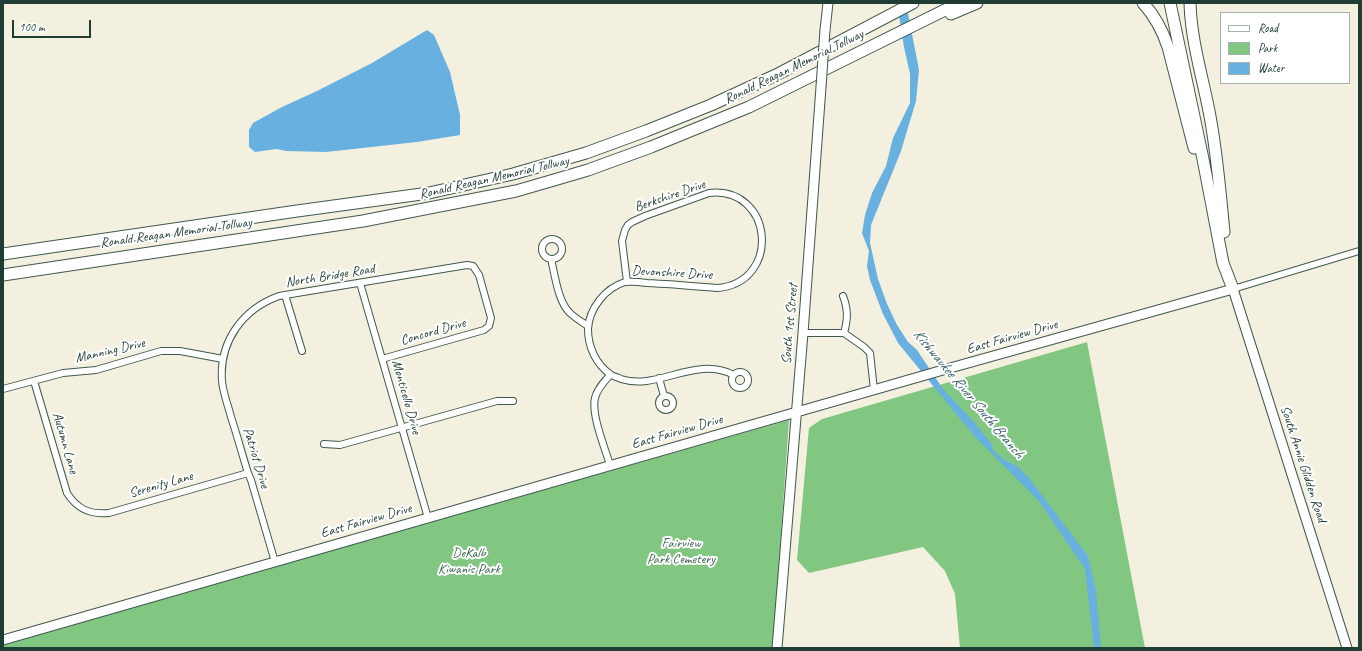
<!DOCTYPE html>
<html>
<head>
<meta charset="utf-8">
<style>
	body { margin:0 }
	#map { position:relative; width:1362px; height:651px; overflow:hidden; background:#f4f0df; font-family:Caveat,sans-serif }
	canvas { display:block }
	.frame { position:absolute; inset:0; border:4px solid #1f3d34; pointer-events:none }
	.legend { position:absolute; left:1220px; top:12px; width:130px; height:72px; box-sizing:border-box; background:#fff; border:1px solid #a5b1ae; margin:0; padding:5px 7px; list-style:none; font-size:12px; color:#1f3d34 }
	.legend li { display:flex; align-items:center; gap:8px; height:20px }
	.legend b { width:20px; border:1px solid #a5b1ae }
	.scale { position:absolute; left:12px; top:20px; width:79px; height:18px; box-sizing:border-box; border:2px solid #1f3d34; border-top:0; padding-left:5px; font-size:12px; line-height:14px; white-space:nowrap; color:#1f3d34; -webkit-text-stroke:3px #fff; paint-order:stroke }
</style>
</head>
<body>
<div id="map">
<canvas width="1362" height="651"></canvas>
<div class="frame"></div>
<ul class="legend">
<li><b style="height:5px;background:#fff"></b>Road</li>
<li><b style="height:11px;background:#81c782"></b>Park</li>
<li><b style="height:11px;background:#68b0df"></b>Water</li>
</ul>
<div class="scale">100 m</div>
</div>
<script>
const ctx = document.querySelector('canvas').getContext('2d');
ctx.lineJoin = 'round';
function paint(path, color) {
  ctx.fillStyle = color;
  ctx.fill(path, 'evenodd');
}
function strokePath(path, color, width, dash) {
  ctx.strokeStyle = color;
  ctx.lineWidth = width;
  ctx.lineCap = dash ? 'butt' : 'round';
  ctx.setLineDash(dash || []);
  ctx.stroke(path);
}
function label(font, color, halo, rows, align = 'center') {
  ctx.font = font + ' Caveat,sans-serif';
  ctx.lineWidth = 4;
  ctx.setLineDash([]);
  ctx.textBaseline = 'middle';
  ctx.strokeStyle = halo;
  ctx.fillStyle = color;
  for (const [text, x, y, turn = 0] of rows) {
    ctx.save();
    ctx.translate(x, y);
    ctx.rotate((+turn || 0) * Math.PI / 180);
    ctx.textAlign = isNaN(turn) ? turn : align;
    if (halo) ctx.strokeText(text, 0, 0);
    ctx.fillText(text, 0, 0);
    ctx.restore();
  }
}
paint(new Path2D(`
	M1087,342l58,306h-185l-5,-54 -10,-23 -22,-24 -114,26 -12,-13 12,-132 13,-9z
	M789,420l-16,228h-770v-4l54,-15z`), '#81c782');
paint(new Path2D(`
	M897,3h9l13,67 -3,31 -15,50 -30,74 -1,18 8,36 9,25 10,21 11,17 9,8 26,39 30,32 19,23 1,6 10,9 14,7 12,12 59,78 8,34 5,58h-7l-9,-79 -47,-69 -63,-63 -77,-94 -15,-29 -13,-34 -3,-14 2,-15 -7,-18 3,-18 7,-22 14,-27 7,-28 17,-35v-29l-6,-27z
	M427,30l7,5 16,37 10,43v20l-43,7 -91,10 -40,-1 -10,-2 -21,3 -6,-5v-17l4,-7 29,-16 35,-16 55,-28z`), '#68b0df');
const street = new Path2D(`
	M542 249a10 10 0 1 1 20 0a10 10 0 1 1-20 0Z
	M551,259c4,16 7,43 19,54 5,5 12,9 18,13
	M627,282l-5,-41 3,-11 3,-5 4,-3 13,-6 64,-23c65,-7 73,90 8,95 -24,-2 -47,-4 -70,-5 -7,-1 -15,-2 -22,-1 -20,6 -36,27 -37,47 0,18 8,35 22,45 3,3 8,3 11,5 37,12 74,-24 113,-4
	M360,283l68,235
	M1233,289l126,-38
	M285,295l17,56
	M803,333h41c4,-14 4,-24 -1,-37
	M844,333l20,14 6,6 4,37
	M732 380a8 8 0 1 1 16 0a8 8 0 1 1-16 0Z
	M659,378l5,18
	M34,381l33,112c10,16 23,22 42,20l139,-40
	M3,389l60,-16 33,-3 65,-19h19l43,8
	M659 403a7 7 0 1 1 14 0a7 7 0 1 1-14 0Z
	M324,444l16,1 157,-44h16
	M610,465c-5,-17 -19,-50 -15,-67 2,-9 9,-16 15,-23
	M275,562l-24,-82 -3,-7c-6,-19 -11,-38 -17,-56 -3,-12 -8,-24 -9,-36 -3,-40 21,-72 57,-85l188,-31 6,1 6,9 12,43 -2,8 -5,4 -102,29`);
const secondary = new Path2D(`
	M825,30l3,-27
	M3,640l940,-270 290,-81 114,359
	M777,648l26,-315 18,-246`);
const highway = new Path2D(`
	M1143,3c12,13 19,26 25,44l26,101
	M1170,3l33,156 20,104 10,26
	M1190,3c1,37 12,72 19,108 8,40 11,81 15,121
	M951,14l26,-11
	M3,254l294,-43 132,-18 84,-19 73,-21 60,-22 65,-26 65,-30 137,-72
	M3,275l360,-54 153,-30 38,-11 34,-10 63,-23 98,-40 210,-104`);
strokePath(street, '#3f584e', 8);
strokePath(secondary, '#3f584e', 11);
strokePath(highway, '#3f584e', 13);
strokePath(street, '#fff', 6);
strokePath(secondary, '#fff', 9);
strokePath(highway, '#fff', 11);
const secondaryBridge = new Path2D(`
	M821,87l4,-57`);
strokePath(secondaryBridge, '#3f584e', 11, []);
strokePath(secondaryBridge, '#fff', 9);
label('14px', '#1f3d34', '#fff', [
	["Ronald Reagan Memorial Tollway",794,67,-26],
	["Ronald Reagan Memorial Tollway",494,178,-13],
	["Berkshire Drive",670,196,-19],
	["Ronald Reagan Memorial Tollway",176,233,-8],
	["Devonshire Drive",672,273,3],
	["North Bridge Road",330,276,-9],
	["South 1st Street",790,324,-85],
	["Concord Drive",433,332,-16],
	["East Fairview Drive",1012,337,-16],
	["Manning Drive",110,351,-13],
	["Monticello Drive",406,397,74],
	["East Fairview Drive",677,432,-16],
	["Autumn Lane",65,443,74],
	["Patriot Drive",256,458,73],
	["South Annie Glidden Road",1303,464,72],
	["Serenity Lane",161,485,-16],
	["East Fairview Drive",366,521,-16]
]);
label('14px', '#3c664b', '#fff', [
	["Fairview",681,543],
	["Park Cemetery",681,559],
	["DeKalb",469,553],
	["Kiwanis Park",469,569]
]);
label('italic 15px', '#356067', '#fff', [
	["Kishwaukee River South Branch",968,394,50]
]);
</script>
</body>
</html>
